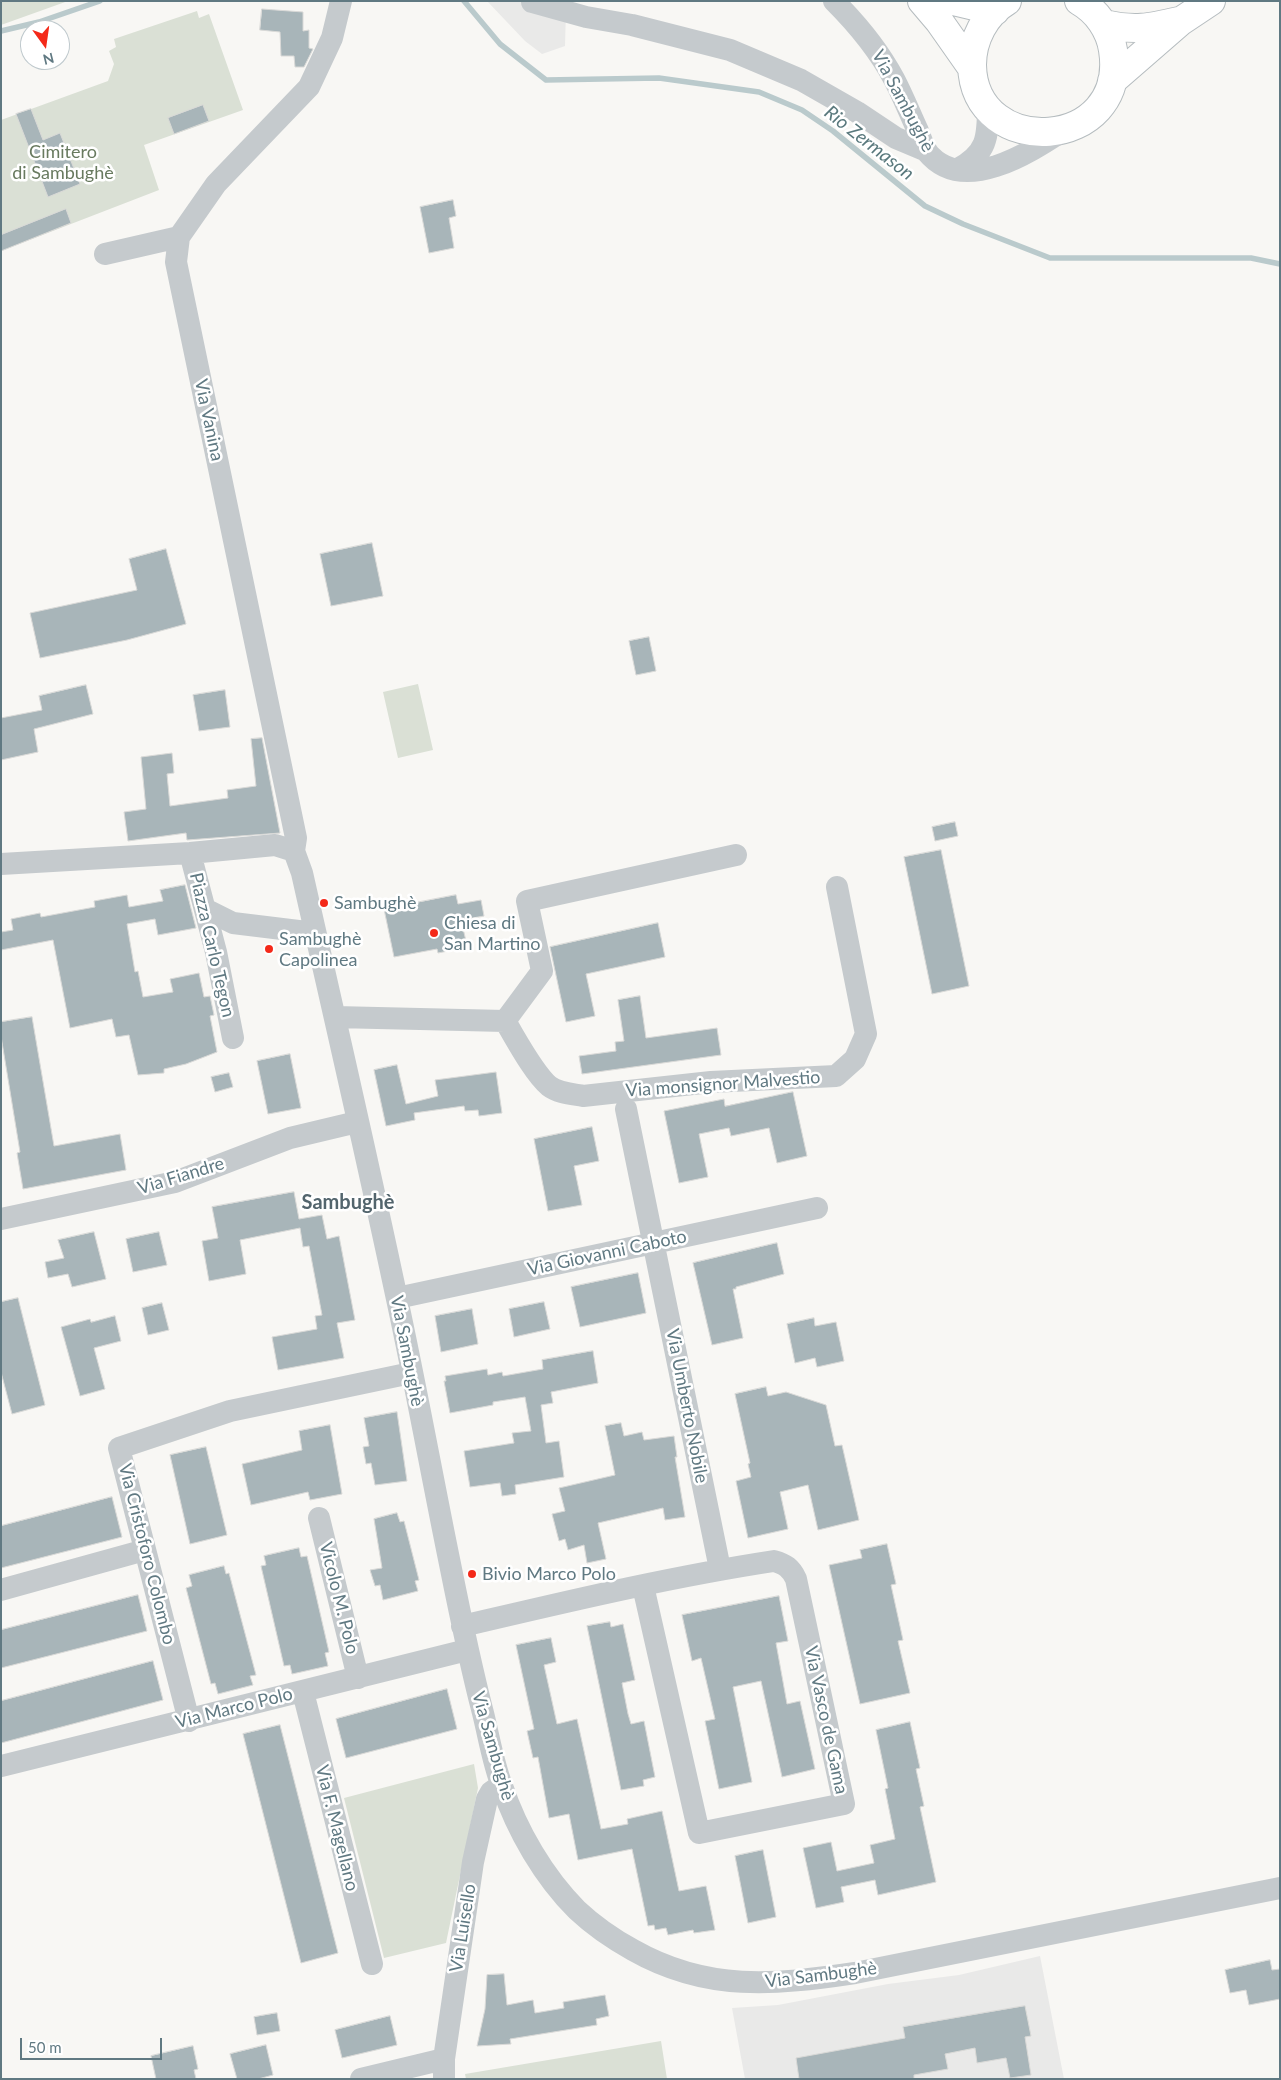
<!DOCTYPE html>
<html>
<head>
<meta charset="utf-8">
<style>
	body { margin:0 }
	#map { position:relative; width:1281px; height:2080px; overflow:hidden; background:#f8f7f4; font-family:Lato,sans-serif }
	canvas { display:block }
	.frame { position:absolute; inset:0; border:2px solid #607982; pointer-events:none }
	.north { position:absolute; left:20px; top:20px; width:50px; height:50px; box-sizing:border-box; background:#fff; border:1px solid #bfc9cd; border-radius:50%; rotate:166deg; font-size:14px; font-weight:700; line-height:20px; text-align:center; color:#607982 }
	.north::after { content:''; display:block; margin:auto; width:18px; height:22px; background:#f42919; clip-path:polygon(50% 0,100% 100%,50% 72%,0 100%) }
	.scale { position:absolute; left:20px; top:2038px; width:142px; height:22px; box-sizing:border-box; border:2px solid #607982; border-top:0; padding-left:6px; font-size:15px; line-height:18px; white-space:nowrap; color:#607982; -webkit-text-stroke:4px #fff; paint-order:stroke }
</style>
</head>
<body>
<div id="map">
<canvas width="1281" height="2080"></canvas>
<div class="frame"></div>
<div class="north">N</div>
<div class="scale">50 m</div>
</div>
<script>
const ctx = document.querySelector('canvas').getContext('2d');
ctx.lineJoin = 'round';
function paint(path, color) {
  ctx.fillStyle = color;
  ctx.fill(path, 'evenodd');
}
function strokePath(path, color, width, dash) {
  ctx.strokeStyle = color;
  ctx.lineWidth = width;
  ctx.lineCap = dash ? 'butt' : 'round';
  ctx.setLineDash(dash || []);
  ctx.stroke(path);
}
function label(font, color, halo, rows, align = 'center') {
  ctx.font = font + ' Lato,sans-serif';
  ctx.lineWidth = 5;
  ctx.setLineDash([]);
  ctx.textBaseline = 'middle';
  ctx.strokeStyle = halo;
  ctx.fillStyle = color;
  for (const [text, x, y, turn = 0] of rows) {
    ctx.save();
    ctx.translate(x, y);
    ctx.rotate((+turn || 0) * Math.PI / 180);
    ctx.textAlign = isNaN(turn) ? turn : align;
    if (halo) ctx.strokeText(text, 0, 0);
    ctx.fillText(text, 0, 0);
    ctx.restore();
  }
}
paint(new Path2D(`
	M487,1h76l3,9 -1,36 -23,8 -17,-13z
	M1040,1956l24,123h-319l-13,-71 46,-3 110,-21 71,-9z`), '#e9e9e8');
paint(new Path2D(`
	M1,1h67l-67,24z
	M197,11l2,7 10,-4 34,96 -99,35 15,45 -158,61v-131l107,-39 6,-17 -5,-13 7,-4 -2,-8z
	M418,684l15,66 -35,8 -15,-66z
	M474,1764l4,24 -32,155 -62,15 -40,-160z
	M661,2041l6,38h-201l-1,-5z`), '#dae0d5');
strokePath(new Path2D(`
	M464,1l36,43 46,36 113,-2 100,14 43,18 31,21 92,75 38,18 87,34h201l29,6
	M1,31l38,-9 61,-21`), '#bacacc', 5.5);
const building = new Path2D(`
	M262,9l41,3v19l6,-1v18l4,1 -9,18h-9l-1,-11h-13l-1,-24 -20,-2z
	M203,105l6,16 -35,13 -6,-16z
	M31,109l12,31 17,-7 20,51 -32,13 -32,-83z
	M453,200l3,16 -7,2 5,30 -25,5 -9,-46z
	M66,209l5,14 -70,28v-16z
	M372,543l11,53 -52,10 -11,-52z
	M166,549l20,75 -59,16 -87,18 -10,-45 107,-23 -8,-31z
	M649,637l7,34 -20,4 -7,-34z
	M86,685l7,29 -59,15 4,23 -37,8v-42l41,-8 -3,-14z
	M225,690l5,37 -31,4 -6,-36z
	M262,738l18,95 -93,7 -1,-7 -58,8 -4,-29 22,-3 -5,-52 31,-4 2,20 -7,1 3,32 58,-8 -1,-8 29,-4 -5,-47z
	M955,822l3,14 -23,5 -3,-14z
	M941,850l28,136 -37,8 -28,-137z
	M185,885l11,43 -38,7 -3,-16 -28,5 8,48 3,-1 5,26 30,-5 -3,-13 29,-6 5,24 6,-1 4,19 -4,1 7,36 -31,12 -22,5v4l-26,2 -9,-40 -13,2 -4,-18 -42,9 -17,-88 -52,10v-18l12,-2 -2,-11 29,-6 1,4 54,-10 -1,-6 33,-6 2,12 34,-6 -3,-11z
	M456,895l2,9 23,-4 3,16 -23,4 5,21 -14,3 1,6 -15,3 -1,-4 -43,8 -10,-48z
	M658,923l7,34 -79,17 9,42 -29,6 -16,-75z
	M640,996l6,42 71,-10 4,27 -139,19 -3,-18 37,-5 -1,-9 9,-1 -6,-41z
	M32,1017l22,129 66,-12 6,36 -103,19 -6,-36 3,-1 -19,-116v-14z
	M290,1054l11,54 -33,6 -11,-53z
	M397,1065l9,39 32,-8 -3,-16 61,-8 6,41 -23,3 -1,-6 -13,1 -1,-5 -50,7 1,7 -29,6 -12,-56z
	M229,1073l4,14 -18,5 -4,-15z
	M793,1092l14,64 -30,7 -8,-35 -38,8 -2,-8 -30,6 9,43 -29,6 -15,-72 60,-12 1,7z
	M592,1127l7,34 -25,5 8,39 -34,6 -14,-72z
	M294,1192l5,27 23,-4 5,24 12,-3 16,84 -18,3 7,35 -66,12 -6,-33 45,-8 -2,-13 7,-1 -13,-69 -6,1 -3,-19 -60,12 6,34 -37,7 -7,-40 16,-3 -6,-31z
	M94,1232l12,47 -34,8 -4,-13 -20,4 -3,-16 19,-4 -6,-18z
	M159,1232l8,33 -34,7 -7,-33z
	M777,1243l7,31 -48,13v2h-3l10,49 -31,7 -19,-82z
	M638,1273l8,40 -66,14 -9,-40z
	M18,1298l27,107 -33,9 -11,-42v-70z
	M544,1302l6,27 -36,8 -5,-28z
	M162,1303l7,27 -21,5 -6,-27z
	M472,1309l6,35 -37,8 -6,-36z
	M115,1316l6,25 -27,7 11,41 -25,7 -19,-69 29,-8 1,3z
	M814,1318l1,8 21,-4 8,39 -27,6 -2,-9 -20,5 -8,-39z
	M593,1351l5,32 -47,9 2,11 -12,2 5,38 13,-2 5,36 -49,8 1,9 -14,2 -2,-13 -30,4 -6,-36 50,-8 -2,-10 19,-2 -6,-34 -32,5v3l-43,8 -6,-32h2l-1,-5 42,-7 1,6 14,-3 1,4 40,-7 -1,-9z
	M766,1387l2,9 18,-4 40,13 9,41 7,-1 17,75 -41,10 -10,-45 -28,7 8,37 -40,9 -12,-57 15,-4 -3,-13 2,-1 -15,-69z
	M397,1412l10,69 -32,4 -4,-22 -5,1 -3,-17 6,-1 -5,-28z
	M621,1423l3,13 18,-4 2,8 30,-4 3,21h-2l10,60 -20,3 -2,-12 -65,15 8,36 -19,4 -3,-18 -16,5 -3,-11 -6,2 -7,-27 13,-3 -6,-23 56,-13 -10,-49z
	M330,1425l12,69 -32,6 -2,-8 -57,13 -9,-41 60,-14 -3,-19z
	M206,1447l21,88 -37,9 -20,-89z
	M112,1497l10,40 -121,31v-42z
	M397,1513l3,9 4,-1 15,59 -4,1 3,10 -35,9 -3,-15 -5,1 -5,-16 12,-2 -8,-49z
	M887,1544l9,40 -5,1 12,55 -5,1 12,52 -50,11 -31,-139 33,-7 -2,-8z
	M299,1548l2,9 6,-1 22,96 -4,1 3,13 -36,8 -2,-9 -6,1 -23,-100 5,-1 -2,-9z
	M224,1566l2,8 3,-1 27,102 -6,1 3,9 -35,9 -3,-11 -4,1 -25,-96 6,-2 -3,-11z
	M138,1595l9,36 -146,37v-38z
	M779,1596l9,45 -12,2 11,61 13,-3 15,68 -33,8 -21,-96 -28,6 19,95 -33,7 -14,-68 10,-2 -14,-61 -9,3 -10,-46z
	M610,1622l1,5 12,-3 12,56 -13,3 6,31 3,10 13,-3 11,56 -12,3 1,6 -23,4 -34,-164z
	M551,1638l5,24 -12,3 13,59 20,-5 24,110 27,-5 -1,-5 35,-8 17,80 27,-5 9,44 -21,3 -1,-3 -25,5 -2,-7 -11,2 -1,-5 -6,1 -16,-77 -54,11 -9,-46 -20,4 -11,-61 -5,1 -6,-27 7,-2 -18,-84z
	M153,1661l10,39 -162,43v-42z
	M447,1689l10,40 -111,29 -10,-39z
	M910,1722l10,46 -4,1 8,37 -4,1 16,75 -58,13 -3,-15 -34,7 3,15 -28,6 -13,-60 28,-6 6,29 37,-8 -4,-18 25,-6 -10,-50 3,-1 -12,-58z
	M280,1725l58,228 -37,10 -58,-229z
	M763,1850l13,67 -28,6 -13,-67z
	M1270,1960l2,10 8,-1v30l-31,6 -3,-15 -16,3 -5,-23z
	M504,1974l3,31 26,-5 2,13 29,-5 -1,-6 42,-7 4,21 -13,3 1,6 -87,14 1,5 -34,2 8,-37 2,-34z
	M1025,2006l6,30 -6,1 6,38 -21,3 -4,-20 -29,5 -2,-15 -30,6 3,15 -34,6v4h-115l-3,-21 109,-20 -2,-11z
	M277,2013l3,18 -23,4 -3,-18z
	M390,2016l7,29 -55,13 -7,-28z
	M266,2045l7,30 -15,4h-21l-7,-25z
	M193,2046l5,23 -4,1 2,9h-40l-5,-23z`);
paint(building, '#a8b5b9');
strokePath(building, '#d9d9d7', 1);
const major = new Path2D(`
	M922,1l17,20 33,47
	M953,1l42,10
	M1007,1c-22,13 -35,39 -35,64 2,96 157,87 141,-15 -3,-20 -16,-39 -34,-49
	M1104,24c30,7 45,4 75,-3
	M1112,81l69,-60 30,-20`);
strokePath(major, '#b5bcbf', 30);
strokePath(new Path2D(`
	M834,1c24,24 44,48 60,78 9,17 16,35 24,52 3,7 5,15 9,21 36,44 102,1 137,-22
	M532,2l54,15 46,8 98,25 71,30 56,32 39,26 31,13
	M958,169c29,-16 30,-31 30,-62
	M105,254l74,-17
	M294,851l8,22c32,142 65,284 95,426 19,88 35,177 53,265 10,50 20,99 33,149 6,24 10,50 19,73 15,45 42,91 75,124 17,16 36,29 56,40 74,42 142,35 222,23l425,-85
	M294,851l2,-13 -120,-576 3,-25 37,-53 93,-97 23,-49 9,-37
	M190,853l26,99 17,86
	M1,864l189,-11 85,-8 19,6
	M205,909l28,14 82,10
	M335,1017l170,4
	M505,1021c11,18 28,51 44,65 9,7 23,8 34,10l128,-14 125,-6 19,-17 11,-25 -29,-147
	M505,1021l37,-50 -15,-70 209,-46
	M626,1109l94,460
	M1,1219l174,-37 115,-44 67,-16
	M397,1298l420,-90
	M319,1518l39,160
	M1,1590l144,-40
	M462,1626c103,-24 207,-49 312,-65 11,3 17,7 22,18l48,225 -145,29 -56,-247
	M303,1692l69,272
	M189,1721l-70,-273 111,-37 181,-38
	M1,1766l466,-116
	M361,2079l83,-20
	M444,2079v-20l29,-197 14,-63 4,-7 10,-7`), '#c5cacd', 22);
strokePath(major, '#fff', 28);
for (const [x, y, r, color] of [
	[324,903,5,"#f42919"],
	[434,933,5,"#f42919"],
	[269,949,5,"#f42919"],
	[472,1574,5,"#f42919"]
]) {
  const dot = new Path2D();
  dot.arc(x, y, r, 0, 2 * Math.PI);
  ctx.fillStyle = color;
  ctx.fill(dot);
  strokePath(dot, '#fff', 2);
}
label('18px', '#607982', '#fff', [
	["Via Sambughè",903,101,62],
	["Via Vanina",209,420,78],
	["Piazza Carlo Tegon",212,945,77],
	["Via monsignor Malvestio",723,1084,-4],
	["Via Fiandre",181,1176,-17],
	["Via Giovanni Caboto",607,1253,-12],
	["Via Sambughè",407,1351,79],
	["Via Umberto Nobile",687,1406,79],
	["Via Cristoforo Colombo",147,1554,76],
	["Vicolo M. Polo",339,1598,76],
	["Via Marco Polo",234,1708,-14],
	["Via Vasco de Gama",826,1720,78],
	["Via Sambughè",493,1746,74],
	["Via F. Magellano",337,1828,76],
	["Via Luisello",463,1928,-81],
	["Via Sambughè",821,1975,-7]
]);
label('18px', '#687a5f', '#fff', [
	["Cimitero",63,152],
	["di Sambughè",63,173]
]);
label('18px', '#607982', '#fff', [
	["Sambughè",334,903],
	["Chiesa di",444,923],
	["San Martino",444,944],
	["Sambughè",279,939],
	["Capolinea",279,960],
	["Bivio Marco Polo",482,1574]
], 'left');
label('italic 19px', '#5a797d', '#fff', [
	["Rio Zermason",869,143,38]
]);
label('bold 20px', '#53656d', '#fff', [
	["Sambughè",348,1203]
]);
</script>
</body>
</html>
